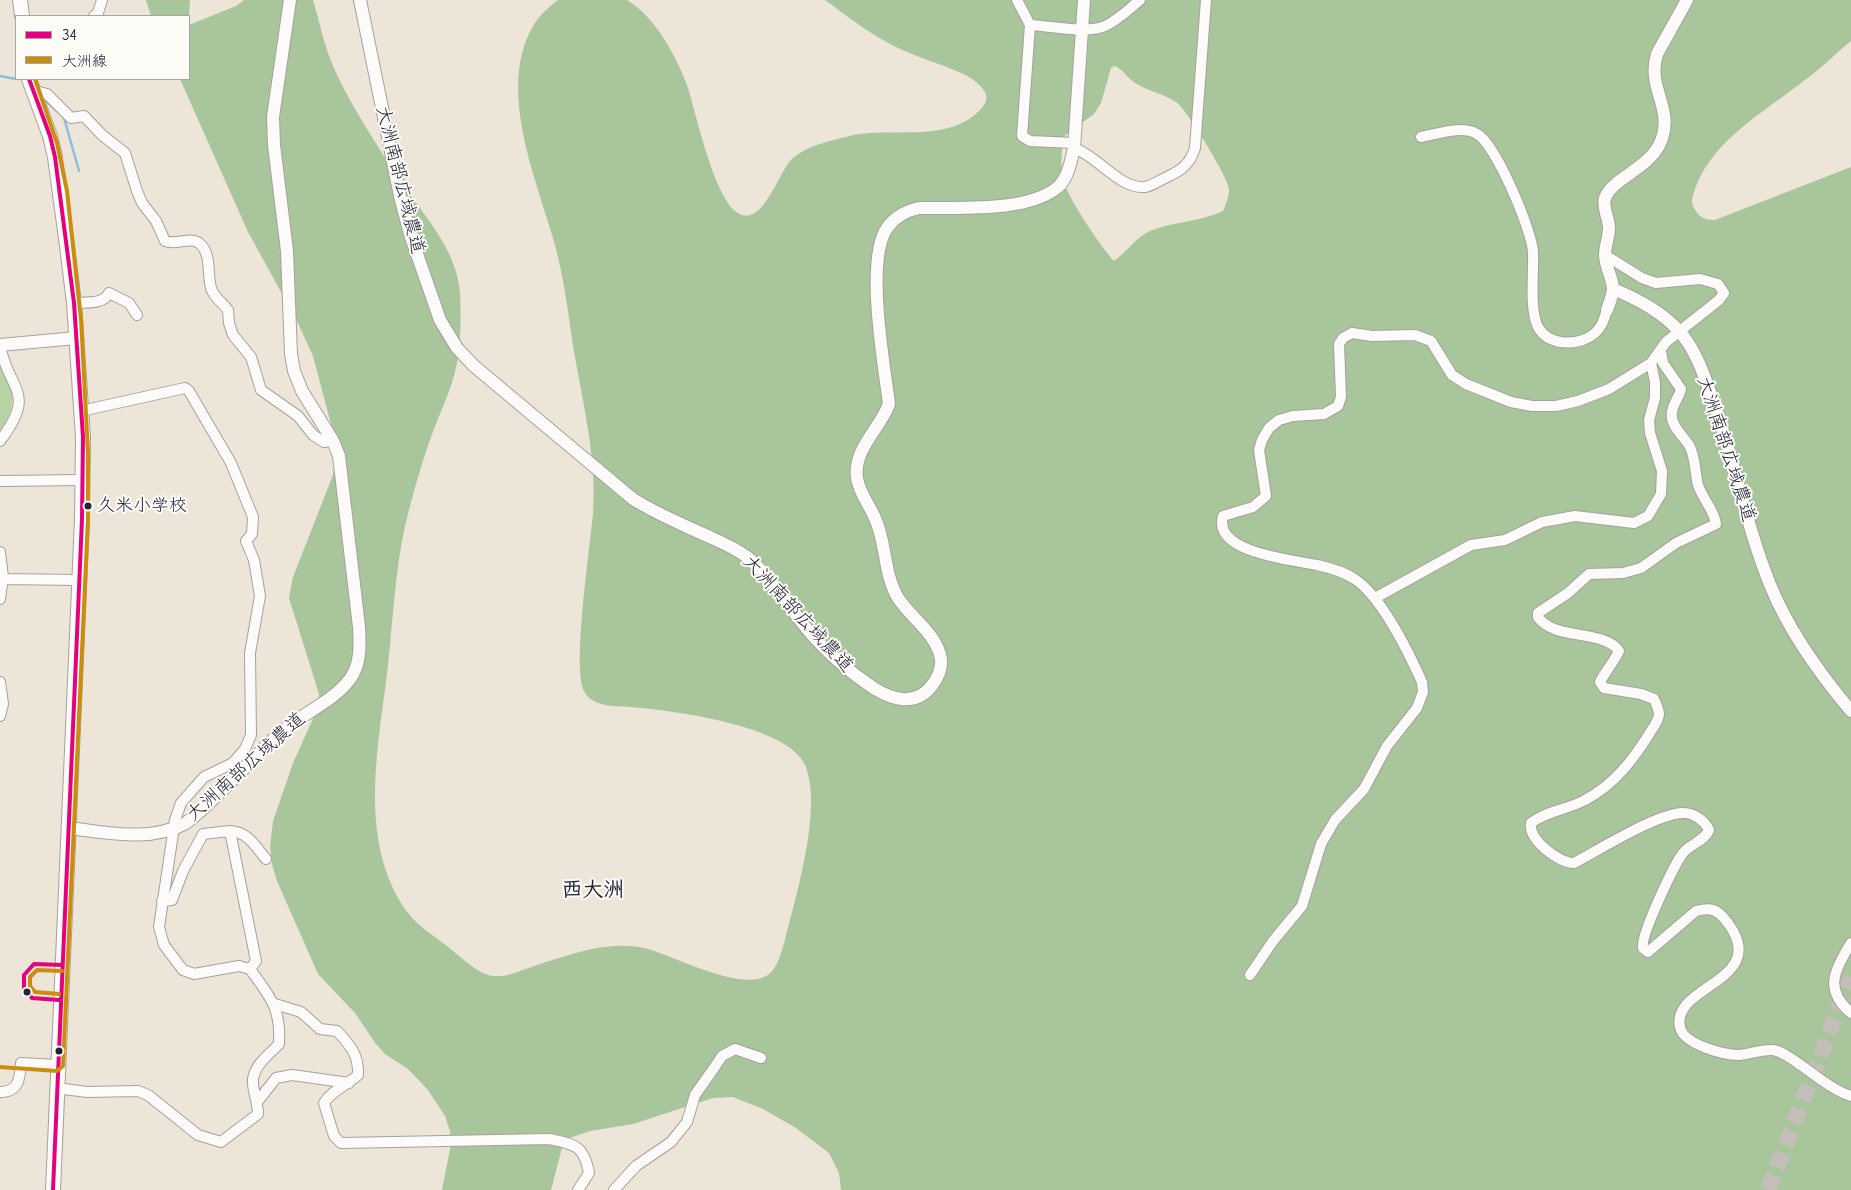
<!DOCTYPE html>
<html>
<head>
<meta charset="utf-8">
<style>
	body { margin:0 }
	#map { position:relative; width:1851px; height:1190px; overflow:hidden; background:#ede5d8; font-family:"Comic Neue","Klee One",sans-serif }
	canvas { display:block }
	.legend { position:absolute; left:15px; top:15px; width:175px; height:65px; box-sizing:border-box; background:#fdfcf7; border:1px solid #a5a5ac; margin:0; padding:6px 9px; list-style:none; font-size:15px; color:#22223b }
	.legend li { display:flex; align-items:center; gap:10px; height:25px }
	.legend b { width:25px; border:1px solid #a5a5ac }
</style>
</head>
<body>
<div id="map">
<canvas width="1851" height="1190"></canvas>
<ul class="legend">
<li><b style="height:6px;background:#e5007d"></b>34</li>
<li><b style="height:6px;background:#cc8c0c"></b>大洲線</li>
</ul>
</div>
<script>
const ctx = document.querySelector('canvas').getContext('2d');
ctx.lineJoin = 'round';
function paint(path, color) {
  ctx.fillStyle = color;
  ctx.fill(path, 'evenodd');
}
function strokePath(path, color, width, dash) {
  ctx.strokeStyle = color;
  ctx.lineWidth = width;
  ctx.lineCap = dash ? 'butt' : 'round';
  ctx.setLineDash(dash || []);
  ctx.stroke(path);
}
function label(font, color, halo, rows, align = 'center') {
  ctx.font = font + ' "Comic Neue","Klee One",sans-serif';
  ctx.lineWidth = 4;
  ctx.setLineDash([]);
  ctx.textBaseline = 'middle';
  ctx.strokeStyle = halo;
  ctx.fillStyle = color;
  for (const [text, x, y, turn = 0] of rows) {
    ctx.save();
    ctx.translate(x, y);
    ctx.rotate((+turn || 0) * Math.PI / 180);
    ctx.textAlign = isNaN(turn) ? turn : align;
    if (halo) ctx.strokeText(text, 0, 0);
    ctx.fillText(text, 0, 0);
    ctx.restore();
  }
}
paint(new Path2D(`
	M0,364c15,29 18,40 0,67z`), '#b7d3a4');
paint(new Path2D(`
	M146,0h44l-1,16h-38z
	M244,0h69c6,20 10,41 18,61 15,37 42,77 63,111 24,37 63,75 66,121 1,20 1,43 -2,63 -3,26 -15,49 -24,73 -12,32 -21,64 -29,97 -10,46 -12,93 -17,139 -9,80 -32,177 20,248 10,13 26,23 39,33 12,9 26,24 41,29 15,5 33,-5 49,-10 34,-11 75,-26 111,-16 26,7 97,45 121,25 9,-7 13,-24 16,-34 11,-44 38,-133 20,-175 -17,-40 -135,-55 -175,-58 -15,-1 -39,0 -46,-16 -12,-23 6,-145 9,-177 5,-63 -15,-127 -23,-189 -4,-30 -9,-59 -17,-87 -18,-62 -55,-149 -21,-210 6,-12 16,-20 26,-28h69c29,18 48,54 60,85 9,26 28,122 55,130 22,7 37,-42 48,-54 14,-15 40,-20 59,-25 42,-10 96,8 130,-25 4,-4 9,-10 7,-16 -2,-9 -17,-19 -25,-22 -22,-10 -45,-16 -67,-27 -24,-12 -47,-30 -69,-46h1026v41c-13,10 -24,22 -37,32 -41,34 -101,64 -119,116 -2,7 -5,12 -1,19 5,9 10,12 21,12l136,-53v1023h-1010l-2,-17 -10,-20 -33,-25 -33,-19 -30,-12 -20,1 -80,26 -43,7 -20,7 -7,6 -12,46h-109l9,-46 -1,-13 -5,-15 -17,-26 -20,-21 -23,-15 -9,-10 -21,-31 -37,-39 -41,-93 -5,-17 -2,-17 3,-26 20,-58 24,-53 2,-16 -30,-96 4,-21 40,-102 2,-17 -4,-34 -18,-68 -16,-35 -49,-89 -68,-153h9v-54l47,-19zM1115,66c9,4 12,12 20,17 13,8 29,11 41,19 10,6 53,77 53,87 0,8 -3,15 -6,22 -22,11 -49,10 -73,20 -14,6 -23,21 -36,30 -13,-14 -47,-64 -51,-82 -3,-14 -1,-27 0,-42l31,-23 7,-11 10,-35z`), '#a8c59c');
strokePath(new Path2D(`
	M0,76l16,3
	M42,97l16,15
	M64,118l15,53`), '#88c1d9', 2.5);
strokePath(new Path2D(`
	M1768,1190l83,-213`), '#c4beb9', 16, [16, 8]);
const minor = new Path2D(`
	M1017,0l13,25 -8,111 8,5 44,2
	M94,16l4,-3 4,-13
	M1030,25c19,1 58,9 75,1 13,-6 24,-17 35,-26
	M32,90l15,4 24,24 13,-2 18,19 23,18 12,38 5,12 14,18 9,20c11,5 24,-5 34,2 13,10 8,32 12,45 3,10 11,14 17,22l1,13 4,12 18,22 10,33 37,26 15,19 11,7 9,-1
	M1421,137c17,-3 41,-12 56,-3 18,9 55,96 56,118 1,20 -4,57 5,75 11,20 42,19 57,6 7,-6 9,-14 12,-23
	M1074,148c25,9 45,41 71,39 7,-1 15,-7 22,-10 15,-7 23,-13 28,-29l11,-148
	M74,303c12,-1 29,2 35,-10l20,10 8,12
	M1661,351l2,12 18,26c-2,10 -11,17 -9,29 1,10 13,20 18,29 6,13 5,26 8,38 5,15 16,24 18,39l-40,19 -35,25 -18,5 -34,1 -21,19 -30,20v4c16,24 66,12 81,34 -5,11 -13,19 -19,31l4,6 37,6 13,5c2,5 5,10 5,15 0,6 -5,12 -8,17 -17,28 -37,54 -66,69 -18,10 -37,10 -54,23 -3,17 28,40 43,40 25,-13 85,-51 110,-50 10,0 21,8 25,17 -5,12 -18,13 -26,23 -9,12 -43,83 -40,95l5,4 48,-41c11,-3 19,-3 27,6 55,64 -53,67 -43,110 3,17 43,28 59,28 11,-1 23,-6 34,-5 21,4 51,38 78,46
	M0,441c38,-50 8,-50 0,-96
	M0,481l83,-1
	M0,552l3,25 -3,22
	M0,579l79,1
	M1375,598l96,-53 34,-5 37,-18 33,-6 59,7 14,-7 13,-22 1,-23 -12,-38 -1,-13 6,-22v-16l-4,-19
	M0,682l3,22 -3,12
	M230,831c18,1 25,15 36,28
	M162,901l10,-1 11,-29 20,-37 27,-3 26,130 -6,8
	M1851,943c-16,27 -28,46 0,70
	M1250,975l23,-34 29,-35 19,-62 14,-24 29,-31 23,-43 30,-38 6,-16 -1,-10c-13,-29 -40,-84 -66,-102 -11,-8 -25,-12 -39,-15 -23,-5 -105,-12 -94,-49l30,-9 13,-11 -7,-46 3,-10 7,-12 10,-8 14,-4 31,-2 14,-8 3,-9 -2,-53 4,-6 9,-5 20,3 43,-1 16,6 21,34 14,9 45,18 21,4h24l22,-5 31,-12 42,-26 15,-21 53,-42 5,-7 -6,-9 -18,-5 -44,4 -14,-5 -37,-23
	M275,1004l26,8 19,17 17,2c13,14 22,24 21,44 -11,10 -27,16 -34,28l10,33 7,7 208,-4c25,5 35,6 40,34l-11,17
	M56,1088l31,4 51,-1 10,4 50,40 23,7 37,-28c0,-12 -6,-24 -5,-35 2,-15 17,-25 26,-35 2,-37 -9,-47 -29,-75l-11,-3 -45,8 -11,-4 -19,-25 -5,-18 16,-107 6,-17 23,-26 29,-14 12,-14 6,-14 -1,-82 10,-57 -6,-36 -8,-19 6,-7 1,-17 -22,-54 -42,-72 -4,-3 -104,23
	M0,1092c19,0 20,-14 21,-29l36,2
	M258,1101l18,-23 16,-3 57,8
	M614,1190l22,-24 35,-24 16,-20 8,-27 19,-27 8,-12 13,-7 26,9`);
const tertiary = new Path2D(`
	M360,0l40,196 10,38 30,86 17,28 17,18 159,133c22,14 46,24 70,35 15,7 31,13 44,23 21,17 36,42 53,63 18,24 41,45 65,62 21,16 50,28 68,2 5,-7 9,-16 8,-25 -4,-25 -30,-41 -43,-61 -15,-25 -11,-56 -24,-82 -6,-13 -15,-24 -17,-38 -4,-29 23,-49 32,-74 -5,-40 -24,-144 -2,-176 8,-12 19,-17 32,-20 39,-1 108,5 139,-21 10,-9 13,-26 16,-39l10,-148
	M1613,289c25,10 48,22 66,42 15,16 24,41 31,61 24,64 35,132 61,195 19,46 48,86 80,124
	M1607,310c2,-6 6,-15 6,-22 -1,-11 -8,-22 -8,-33 0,-9 4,-18 4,-27 0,-10 -7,-20 -4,-30 8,-22 50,-30 58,-63 8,-29 -16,-49 -6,-81l30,-54
	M0,345l76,-7
	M68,828c39,4 81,15 118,-5 34,-27 62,-61 94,-90 21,-19 53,-31 70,-54 11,-15 10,-34 9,-52l-20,-171 -6,-15 -31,-50 -8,-20 -3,-17 -4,-103 -13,-106 -1,-28 17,-117`);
const secondary = new Path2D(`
	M20,0l2,16
	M29,79l21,57 5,21 12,89 7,57 9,134 -1,82 -29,671`);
strokePath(minor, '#a6a19d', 12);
strokePath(tertiary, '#a6a19d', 14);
strokePath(secondary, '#a6a19d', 16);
strokePath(minor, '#fcfbf9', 10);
strokePath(tertiary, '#fcfbf9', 12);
strokePath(secondary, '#fcfbf9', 14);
strokePath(new Path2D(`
	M29,79l21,57 5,21 19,146 9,134 -1,82 -29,671
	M59,1000l-27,-2 -8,-10v-13l10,-11 28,1`), '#e5007d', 4);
strokePath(new Path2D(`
	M59,994l-24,-2 -5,-6v-9l7,-7 25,1
	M0,1067l57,4 6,-5 25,-547v-67l-7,-133 -14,-128 -10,-48 -22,-64`), '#cc8c0c', 4);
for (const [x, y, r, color] of [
	[88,506,4.5,"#22223b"],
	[27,992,4.5,"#22223b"],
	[59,1051,4.5,"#22223b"]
]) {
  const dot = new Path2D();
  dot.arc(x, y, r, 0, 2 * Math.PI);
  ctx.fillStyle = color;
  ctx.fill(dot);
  strokePath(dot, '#fdfcf7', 2);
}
label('18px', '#22223b', '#fdfcf7', [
	["久米小学校",97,506]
], 'left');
label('19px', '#22223b', '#fdfcf7', [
	["大洲南部広域農道",400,180,76],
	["大洲南部広域農道",1726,449,72],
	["大洲南部広域農道",798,614,47],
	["大洲南部広域農道",246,767,-42]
]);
label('bold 21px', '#22223b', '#fdfcf7', [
	["西大洲",593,890]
]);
</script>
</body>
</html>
